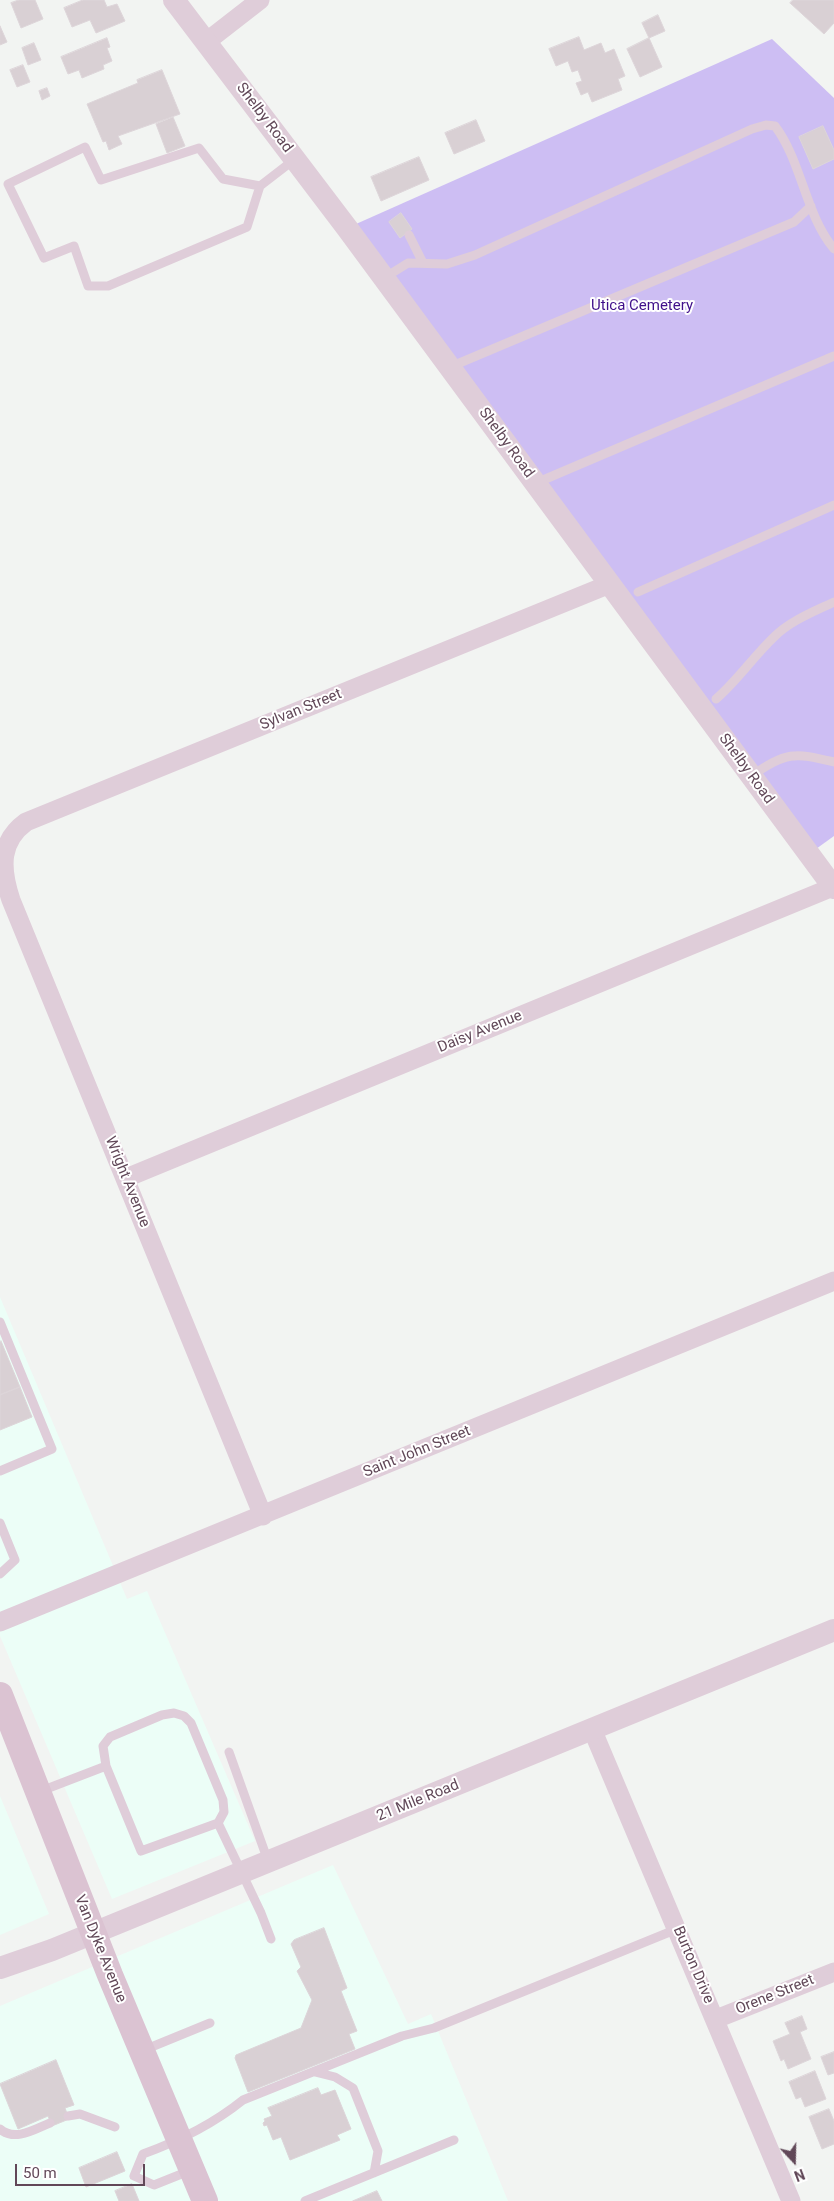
<!DOCTYPE html>
<html>
<head>
<meta charset="utf-8">
<style>
	body { margin:0 }
	#map { position:relative; width:834px; height:2201px; overflow:hidden; background:#f2f4f2; font-family:Roboto,sans-serif }
	canvas { display:block }
	.north { position:absolute; left:769px; top:2136px; width:50px; height:50px; -webkit-text-stroke:4px #fff; paint-order:stroke; rotate:159deg; font-size:14px; font-weight:700; line-height:20px; text-align:center; color:#614858 }
	.north::after { content:''; display:block; margin:auto; width:18px; height:22px; background:#614858; clip-path:polygon(50% 0,100% 100%,50% 72%,0 100%) }
	.scale { position:absolute; left:15px; top:2164px; width:130px; height:22px; box-sizing:border-box; border:2px solid #614858; border-top:0; padding-left:6px; font-size:15px; line-height:18px; white-space:nowrap; color:#614858; -webkit-text-stroke:4px #fff; paint-order:stroke }
</style>
</head>
<body>
<div id="map">
<canvas width="834" height="2201"></canvas>
<div class="north">N</div>
<div class="scale">50 m</div>
</div>
<script>
const ctx = document.querySelector('canvas').getContext('2d');
ctx.lineJoin = 'round';
function paint(path, color) {
  ctx.fillStyle = color;
  ctx.fill(path, 'evenodd');
}
function strokePath(path, color, width, dash) {
  ctx.strokeStyle = color;
  ctx.lineWidth = width;
  ctx.lineCap = dash ? 'butt' : 'round';
  ctx.setLineDash(dash || []);
  ctx.stroke(path);
}
function label(font, color, halo, rows, align = 'center') {
  ctx.font = font + ' Roboto,sans-serif';
  ctx.lineWidth = 4;
  ctx.setLineDash([]);
  ctx.textBaseline = 'middle';
  ctx.strokeStyle = halo;
  ctx.fillStyle = color;
  for (const [text, x, y, turn = 0] of rows) {
    ctx.save();
    ctx.translate(x, y);
    ctx.rotate((+turn || 0) * Math.PI / 180);
    ctx.textAlign = isNaN(turn) ? turn : align;
    if (halo) ctx.strokeText(text, 0, 0);
    ctx.fillText(text, 0, 0);
    ctx.restore();
  }
}
paint(new Path2D(`
	M0,1297l127,302 20,-8 108,250 -143,58 -112,-263z
	M0,1796l49,118 -49,21z
	M333,1865l75,159 23,-10 77,187h-508v-195z`), '#ecfef7');
paint(new Path2D(`
	M772,39l62,59v738l-25,18 -462,-626z`), '#cdbef3');
const building = new Path2D(`
	M19,0h16l8,19 -22,9 -10,-25z
	M83,0h21l3,7 10,-3 8,17 -29,12 -6,-13 -18,7 -8,-19z
	M793,0h41v23l-10,11 -34,-31z
	M658,15l7,16 -16,7 -7,-15z
	M0,26l7,16 -7,3z
	M579,37l5,13 17,-7 4,10 9,-4 11,27 -7,3 4,11 -30,12 -4,-10 -7,3 -5,-12 6,-2 -4,-11 -6,2 -4,-11 -12,5 -7,-17z
	M107,38l3,9 -3,1 5,13 -9,4 1,4 -22,9 -3,-8 -11,4 -7,-17z
	M649,38l13,29 -22,10 -13,-28z
	M34,43l7,17 -13,5 -6,-17z
	M23,65l7,17 -13,5 -7,-17z
	M162,70l18,44 -62,22 4,8 -13,6 -3,-9 -3,1 -16,-38 51,-21 -1,-3z
	M47,88l3,8 -8,4 -3,-9z
	M173,117l12,29 -18,7 -11,-29z
	M476,120l9,21 -31,13 -9,-21z
	M823,126l11,24v9l-21,10 -14,-32z
	M419,157l10,23 -48,21 -10,-24z
	M401,213l11,16 -12,9 -11,-16z
	M1,1341l19,46 -20,8v-53z
	M20,1387l12,30 -32,13v-35z
	M324,1928l23,60 -6,3 16,40 -8,3 6,15 -107,43 -13,-34 1,-3 65,-27 11,-28 -15,-29 4,-4 -10,-23 3,-4z
	M802,2016l5,13 -7,3 11,27 -23,10 -4,-10 -3,2 -8,-20 17,-7 -5,-11z
	M834,2052v21l-6,2 -7,-18z
	M56,2060l18,45 -9,3 4,11 -17,7 -4,-10 -30,13 -18,-45z
	M815,2071l11,28 -21,8 -4,-10 -5,2 -7,-17z
	M318,2088l3,7 14,-5 16,39 -14,6 3,5 -50,20 -9,-23 -8,3 -6,-15 -3,1 -1,-3 2,-2 -1,-2 8,-3 -4,-8z
	M829,2109l5,12v23l-12,5 -13,-32z
	M117,2152l8,19 -39,16 -7,-19z
	M132,2184l7,17h-20l-4,-10z
	M377,2191l5,10h-29z`);
paint(building, '#d9d0d4');
strokePath(building, '#ddd5d9', 1);
strokePath(new Path2D(`
	M260,186l-37,-7 -24,-31 -98,32 -16,-33 -77,37 36,74 30,-12 14,40h20l139,-59 13,-41 35,-27
	M409,235l14,28
	M384,278l24,-15 39,1 28,-9 277,-126 14,-4 9,1c27,36 30,88 59,123
	M450,367l344,-145 17,-16
	M536,483l298,-127
	M638,592l196,-87
	M716,699c21,-18 37,-42 58,-62 16,-16 39,-25 60,-35
	M751,776c36,-24 42,-24 83,-14
	M0,1322l52,127 -52,22
	M0,1523l15,37 -15,14
	M229,1752l39,109
	M106,1766l-3,-20 7,-9 52,-22 12,-2 10,3 7,7 32,77 1,12 -6,11
	M41,1791l65,-25 35,85 77,-28 43,90 10,26
	M144,2050l66,-27
	M315,2072l20,5 18,11 25,63 -4,22
	M68,2116l12,-2 35,13
	M0,2129c15,13 35,0 50,-6
	M189,2171l-35,14 -20,-9 9,-22c36,-13 69,-29 100,-54l159,-64 32,-8 243,-99
	M305,2201l149,-61`), '#dfcdd9', 9);
strokePath(new Path2D(`
	M206,42l54,-42
	M126,1178l707,-291
	M263,1516l-252,-616c-11,-33 -11,-59 15,-78l584,-238
	M0,1622l834,-341
	M592,1729l199,472
	M716,2019l118,-47`), '#dfcdd9', 19);
strokePath(new Path2D(`
	M174,0l173,228 487,660
	M0,1968l52,-18 782,-320`), '#dfcdd9', 22);
strokePath(new Path2D(`
	M0,1695l110,280 95,226`), '#dbc3d2', 26);
label('15px', '#614858', '#fff', [
	["Shelby Road",264,118,53],
	["Shelby Road",506,443,54],
	["Sylvan Street",301,710,-22],
	["Shelby Road",746,769,54],
	["Daisy Avenue",480,1032,-22],
	["Wright Avenue",127,1182,68],
	["Saint John Street",417,1452,-22],
	["21 Mile Road",418,1801,-22],
	["Van Dyke Avenue",100,1949,68],
	["Burton Drive",693,1965,67],
	["Orene Street",775,1995,-22]
]);
label('15px', '#40108a', '#fff', [
	["Utica Cemetery",642,306]
]);
</script>
</body>
</html>
